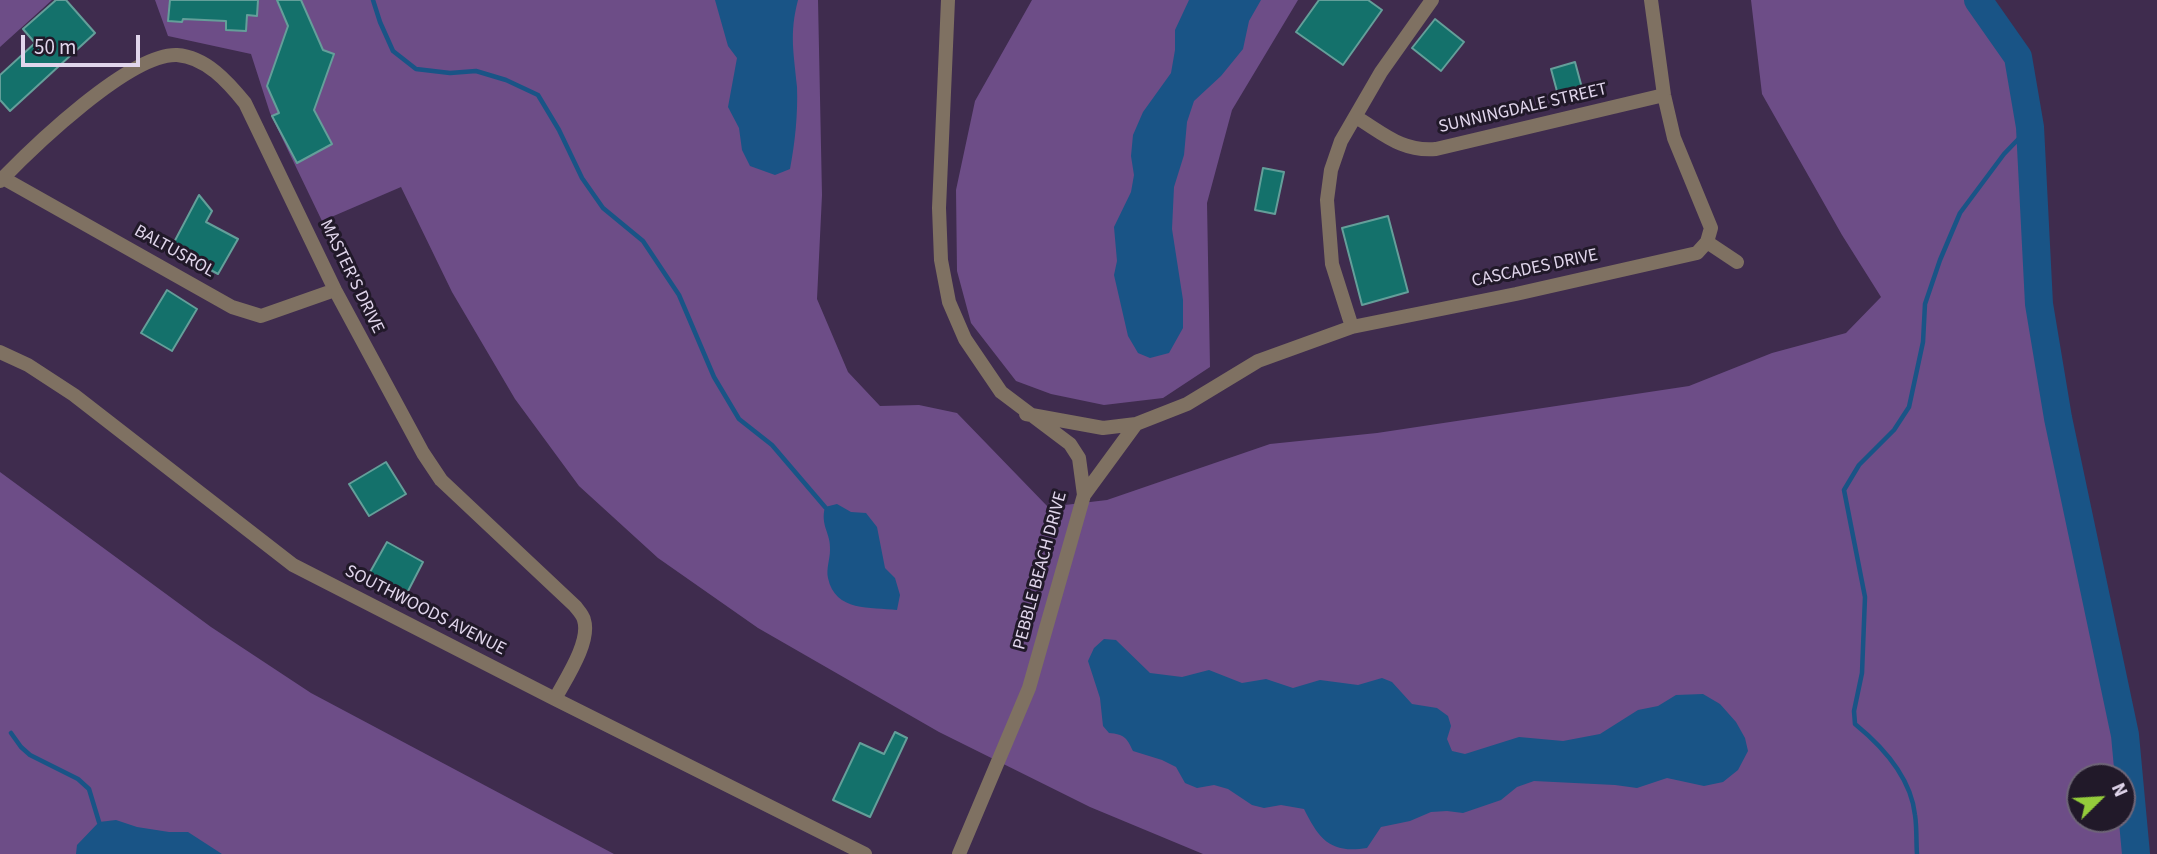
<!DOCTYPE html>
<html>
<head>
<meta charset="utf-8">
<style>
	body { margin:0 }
	#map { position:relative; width:2157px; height:854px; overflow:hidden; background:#3f2c4e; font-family:"Source Sans 3",sans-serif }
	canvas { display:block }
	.north { position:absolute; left:2066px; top:763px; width:70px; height:70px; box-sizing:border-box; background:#211929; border:2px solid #6e6577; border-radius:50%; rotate:66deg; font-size:19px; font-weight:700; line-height:28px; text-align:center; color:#e1d6ec }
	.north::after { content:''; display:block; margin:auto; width:24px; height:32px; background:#94cc3b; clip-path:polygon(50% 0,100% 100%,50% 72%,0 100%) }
	.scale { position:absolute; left:21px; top:35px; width:119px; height:32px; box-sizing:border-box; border:4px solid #e1d6ec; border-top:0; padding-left:9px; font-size:21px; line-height:24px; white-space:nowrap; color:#e1d6ec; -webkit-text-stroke:5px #211929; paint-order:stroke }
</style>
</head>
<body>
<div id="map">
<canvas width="2157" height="854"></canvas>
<div class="north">N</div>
<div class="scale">50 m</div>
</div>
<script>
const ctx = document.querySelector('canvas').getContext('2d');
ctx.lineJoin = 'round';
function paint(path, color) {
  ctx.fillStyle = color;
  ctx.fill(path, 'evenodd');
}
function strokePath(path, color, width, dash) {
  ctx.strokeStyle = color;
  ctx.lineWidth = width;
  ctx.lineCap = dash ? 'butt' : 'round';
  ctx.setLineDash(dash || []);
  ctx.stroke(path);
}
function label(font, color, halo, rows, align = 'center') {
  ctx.font = font + ' "Source Sans 3",sans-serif';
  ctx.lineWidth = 6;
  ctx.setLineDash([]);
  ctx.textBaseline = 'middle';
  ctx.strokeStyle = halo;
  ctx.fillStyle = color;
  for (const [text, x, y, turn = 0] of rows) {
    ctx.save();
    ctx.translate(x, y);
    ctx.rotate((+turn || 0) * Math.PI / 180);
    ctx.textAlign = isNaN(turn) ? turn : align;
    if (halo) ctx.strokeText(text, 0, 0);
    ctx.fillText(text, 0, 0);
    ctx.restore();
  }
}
paint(new Path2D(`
	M0,0h52l-52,47z
	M155,0h663l4,195 -5,104 31,73 32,34 39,-1 38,8 91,94 59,-7 163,-56 107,-11 312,-47 83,-33 74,-20 35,-36 -39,-62 -80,-141 -11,-94h227l40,58 12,69 9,177 19,114 67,317 11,119h-933l-113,-47 -151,-75 -181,-104 -100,-70 -79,-72 -64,-87 -63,-107 -51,-105 -79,34 -52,-108 -19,-59 -83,-18zM2080,777h42v42h-42z
	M1032,0h266l-66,110 -25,93 3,164 -47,31 -59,7 -53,-11 -35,-13 -45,-58 -14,-52 -1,-81 19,-89z
	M0,472l211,155 100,66 303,161h-614z`), '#6d4d87');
paint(new Path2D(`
	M715,0h83c-9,34 -4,54 -1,87 1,27 -2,56 -7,82l-15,6 -25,-9 -8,-16 -3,-22 -11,-21 9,-49 -9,-12z
	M1189,0h72l-12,21 -6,28 -22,27 -27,25 -7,21 -3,33 -10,32 -2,42 11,71v28l-14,25 -19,5 -12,-5 -10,-17 -14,-61 3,-14 -3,-34 17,-35 3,-17 -3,-19 2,-21 10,-23 28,-39 4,-23v-20z
	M837,504l14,8 15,1 11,14 8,41 10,10 5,17 -3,15c-26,-3 -62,2 -69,-32 -2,-9 2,-19 2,-28 1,-17 -10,-24 -5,-43z
	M1104,639l12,1 34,33 32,4 27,-7 33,13 24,-4 27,9 27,-8 38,5 24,-7 10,4 20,22 25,4 11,8 3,10 -4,13 5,12 13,3 54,-17 44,4 37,-7 38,-24 20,-4 18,-11 27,-1 17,10 16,18 9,16 3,13 -10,19 -15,12 -19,4 -37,-8 -30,10 -22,-3 -81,-4 -17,6 -16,13 -38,13 -16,-2 -16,1 -21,9 -29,6 -14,21c-37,6 -48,-9 -63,-39l-23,-4 -17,3 -12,-3 -24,-16 -14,-4 -17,3 -12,-5 -9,-16 -14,-7 -29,-9c-6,-13 -9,-17 -24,-18l-6,-7 -3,-28 -12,-37 6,-13z
	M116,820l21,7 32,5h19l34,22h-146l1,-9 22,-23z`), '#195486');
strokePath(new Path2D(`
	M373,0l7,22 13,29 23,18 34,4 26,-2 30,9 32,15 21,35 23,48 21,30 40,33 36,54 35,82 25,42 33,26 53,62
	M11,733l10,14 9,8 48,24 11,10 10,33
	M1917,854c-1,-13 0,-26 -2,-39 -4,-37 -33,-69 -60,-91l-1,-13 8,-38 3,-76 -21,-107 15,-25 35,-35 15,-23 14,-65 2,-38 15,-44 20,-47 44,-59 26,-27`), '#195486', 4.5);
strokePath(new Path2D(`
	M1978,0l40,57 12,70 9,177 19,114 67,317 11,119`), '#195486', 28);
const building = new Path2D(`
	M56,0h10l29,33 -85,78 -10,-11v-25l35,-32 -12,-14z
	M170,0h88l-1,16 -10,-1 -1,16 -20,-1v-9l-43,-2 -1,3 -14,-1z
	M277,0h24l22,50 11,4 -20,56 18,34 -35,19 -25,-47 7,-3 -12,-27 21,-60z
	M1319,0h49l14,10 -39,55 -47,-33z
	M1435,19l29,23 -23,29 -29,-23z
	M1575,62l7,26 -24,7 -7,-26z
	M1263,168l21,4 -9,42 -20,-4z
	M199,195l13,16 -6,11 32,17 -20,35 -47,-26z
	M1388,216l20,76 -46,13 -20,-77z
	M167,290l30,19 -25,42 -31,-18z
	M386,462l20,32 -37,22 -20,-32z
	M387,542l36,20 -17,33 -37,-21z
	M895,732l12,6 -37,79 -37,-17 27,-57 24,11z`);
paint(building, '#14716b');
strokePath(building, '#649f9a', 2);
strokePath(new Path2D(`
	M948,0l-9,208 2,52 8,42 16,37 36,53 69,52 9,14 5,37 -55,193 -70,166
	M1356,117c28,17 46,35 80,32l228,-54
	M3,178l229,129 29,9 74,-26
	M0,181c33,-34 130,-128 177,-126 29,2 51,27 68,48l90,187 88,163 18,27 134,126c3,4 8,9 9,14 7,22 -19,60 -29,79
	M1707,242l30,20
	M1352,327l-20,-63 -5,-64 4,-30 10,-29 40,-69 51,-72
	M0,352l28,13 46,30 219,170 262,134 310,155
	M1026,414l77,14 33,-4 51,-20 71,-43 94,-34 164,-33 181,-41 10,-11 4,-14 -37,-90 -10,-43 -13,-95
	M1084,495l52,-71`), '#7f7162', 14);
label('18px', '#e1d6ec', '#211929', [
	["SUNNINGDALE STREET",1523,109,-13],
	["BALTUSROL",174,252,29],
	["CASCADES DRIVE",1535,269,-12],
	["MASTER'S DRIVE",351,277,64],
	["PEBBLE BEACH DRIVE",1041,571,-75],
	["SOUTHWOODS AVENUE",425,611,27]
]);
</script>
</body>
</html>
